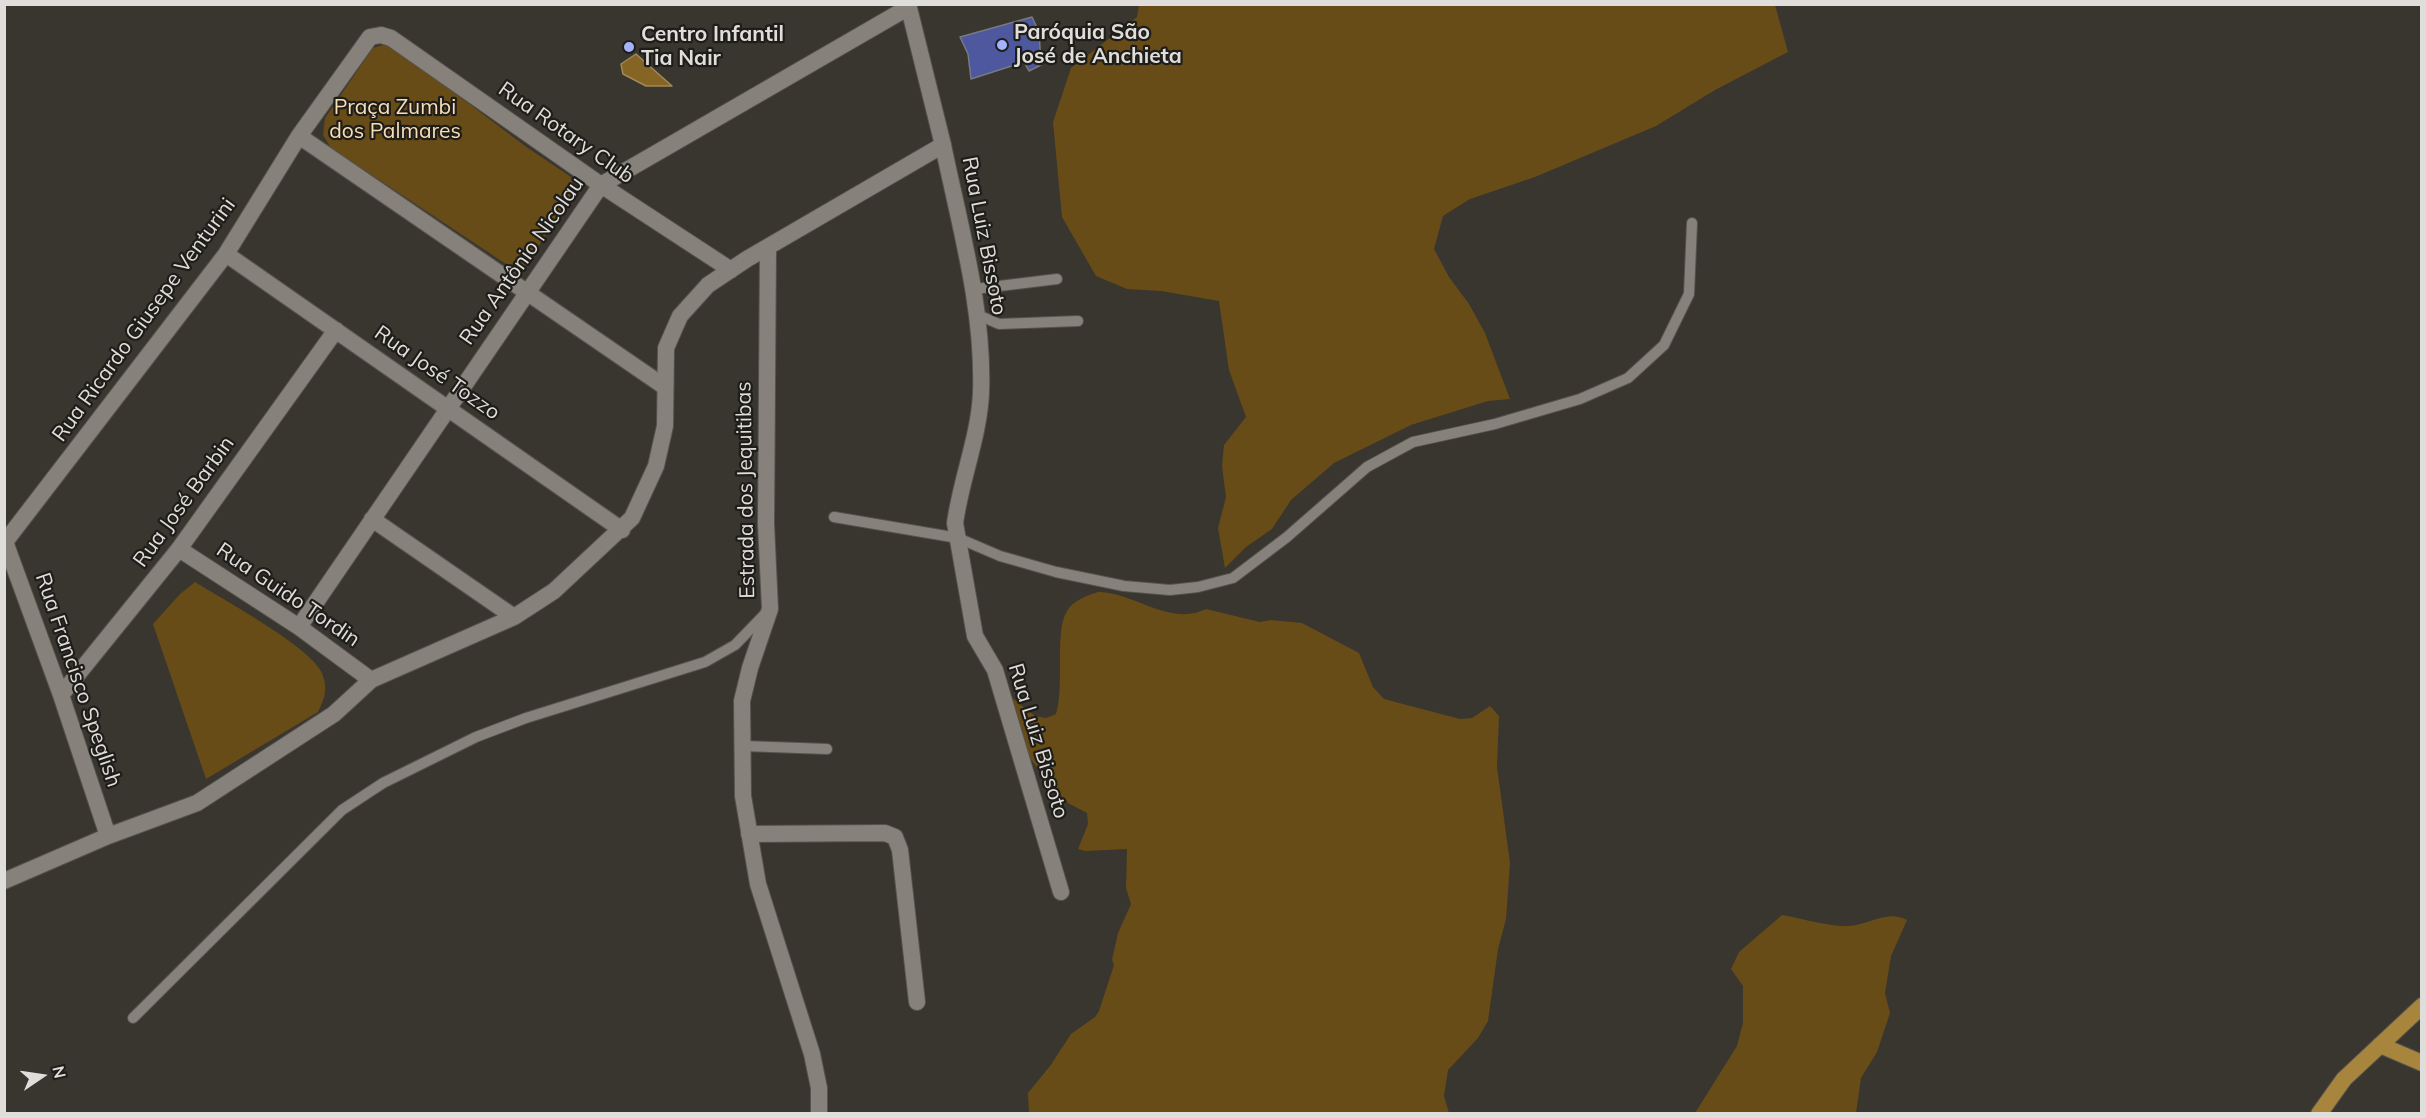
<!DOCTYPE html>
<html>
<head>
<meta charset="utf-8">
<style>
	body { margin:0 }
	#map { position:relative; width:2426px; height:1118px; overflow:hidden; background:#39352f; font-family:Mulish,sans-serif }
	canvas { display:block }
	.frame { position:absolute; inset:0; border:6px solid #e0deda; pointer-events:none }
	.north { position:absolute; left:12px; top:1046px; width:60px; height:60px; -webkit-text-stroke:4px #1f1d1a; paint-order:stroke; rotate:77deg; font-size:16px; font-weight:700; line-height:24px; text-align:center; color:#e0deda }
	.north::after { content:''; display:block; margin:auto; width:21px; height:27px; background:#e0deda; clip-path:polygon(50% 0,100% 100%,50% 72%,0 100%) }
</style>
</head>
<body>
<div id="map">
<canvas width="2426" height="1118"></canvas>
<div class="frame"></div>
<div class="north">N</div>
</div>
<script>
const ctx = document.querySelector('canvas').getContext('2d');
ctx.lineJoin = 'round';
function paint(path, color) {
  ctx.fillStyle = color;
  ctx.fill(path, 'evenodd');
}
function strokePath(path, color, width, dash) {
  ctx.strokeStyle = color;
  ctx.lineWidth = width;
  ctx.lineCap = dash ? 'butt' : 'round';
  ctx.setLineDash(dash || []);
  ctx.stroke(path);
}
function label(font, color, halo, rows, align = 'center') {
  ctx.font = font + ' Mulish,sans-serif';
  ctx.lineWidth = 4.5;
  ctx.setLineDash([]);
  ctx.textBaseline = 'middle';
  ctx.strokeStyle = halo;
  ctx.fillStyle = color;
  for (const [text, x, y, turn = 0] of rows) {
    ctx.save();
    ctx.translate(x, y);
    ctx.rotate((+turn || 0) * Math.PI / 180);
    ctx.textAlign = isNaN(turn) ? turn : align;
    if (halo) ctx.strokeText(text, 0, 0);
    ctx.fillText(text, 0, 0);
    ctx.restore();
  }
}
paint(new Path2D(`
	M1139,5h636l13,47 -73,38 -59,36 -121,51 -65,22 -27,17 -9,33 15,28 20,27 16,29 25,66 -22,2 -77,24 -77,38 -43,37 -19,29 -26,18 -21,21 -7,-40 8,-31 -4,-31 2,-21 22,-28 -17,-47 -10,-69 -58,-10 -34,-2 -31,-13 -34,-59 -9,-95 18,-54 66,-51z
	M383,45l11,2 131,99 46,31 4,14 -49,74 -7,4 -7,-1 -181,-120 -8,-13 2,-17 48,-70z
	M195,582c27,17 116,65 127,91 6,15 3,25 -4,39l-112,67 -53,-155 27,-30z
	M1098,592c36,0 72,35 108,17l54,13 11,-2 31,3 57,30 14,34 11,12 76,20 12,-1 18,-12 9,10 -2,51 13,96 -4,56 -8,30 -10,72 -10,17 -30,32 -4,26 5,17h-420l-1,-20 22,-27 21,-32 24,-17 4,-6 15,-46 -2,-5 6,-27 13,-29 -5,-16 1,-39 -42,2 -7,-2 10,-25 -1,-11 -19,-10 -19,-20 -40,-52 -12,-45 38,30 11,2 10,-4c9,-29 -2,-82 11,-103 6,-11 20,-15 31,-19z
	M1782,915c18,3 48,12 66,11 20,-1 40,-17 59,-6l-16,36 -6,37 5,20 -13,39 -16,26 -5,35h-161l42,-67 6,-23v-37l-12,-17 8,-17z`), '#684c17');
const water = new Path2D(`
	M636,54l36,32h-26l-23,-12 -2,-10z`);
paint(water, '#866424');
strokePath(water, '#a1895b', 1.5);
const building = new Path2D(`
	M1032,17l7,15 2,33 -12,6 -5,-9 -53,17 -3,-25 -8,-17z`);
paint(building, '#4e589f');
strokePath(building, '#787a82', 1.5);
const service = new Path2D(`
	M975,289l82,-10
	M978,315l21,9 79,-3
	M834,517l124,21 42,18 56,16 68,14 46,4 28,-3 35,-9 54,-41 80,-70 46,-25 82,-18 85,-25 48,-21 36,-33 25,-51 3,-71
	M744,746l83,3
	M133,1018l209,-208 41,-27 93,-46 50,-19 179,-56 30,-17 30,-31`);
const minor = new Path2D(`
	M299,136l366,251
	M768,248l-2,276 4,85 -20,59 -8,33 1,95 15,88 54,170 7,34v26
	M226,254l396,276
	M372,519l142,98
	M4,539l57,156 47,141
	M5,542l221,-288 73,-118 71,-99 11,-2 10,3 210,147 130,85
	M179,549l120,78 72,53
	M299,627l302,-442 308,-178
	M61,695l118,-146 157,-219
	M749,834l136,-1 10,4 5,13 17,152
	M4,881l104,-45 89,-33 137,-89 37,-34 143,-63 40,-26 78,-73 24,-52 9,-40 1,-78 14,-32 28,-31 39,-26 196,-114c17,82 41,164 38,248 -2,44 -20,86 -26,130l20,113 20,34 66,222`);
const tertiary = new Path2D(`
	M908,4l35,141`);
const primary = new Path2D(`
	M2380,1045l42,18
	M2319,1114l25,-35 78,-73`);
strokePath(service, '#56534e', 12);
strokePath(minor, '#56534e', 18);
strokePath(tertiary, '#56534e', 18);
strokePath(primary, '#56534e', 18);
strokePath(service, '#86827b', 10);
strokePath(minor, '#86827b', 16);
strokePath(tertiary, '#86827b', 16);
strokePath(primary, '#a7853d', 16);
for (const [x, y, r, color] of [
	[1002,45,6,"#a3b2fc"],
	[629,47,6,"#a3b2fc"]
]) {
  const dot = new Path2D();
  dot.arc(x, y, r, 0, 2 * Math.PI);
  ctx.fillStyle = color;
  ctx.fill(dot);
  strokePath(dot, '#1f1d1a', 2);
}
label('bold 21px', '#e0deda', '#1f1d1a', [
	["Paróquia São",1014,33],
	["José de Anchieta",1014,57],
	["Centro Infantil",641,35],
	["Tia Nair",641,59]
], 'left');
label('21px', '#f6deb7', '#1f1d1a', [
	["Praça Zumbi",395,108],
	["dos Palmares",395,132]
]);
label('21px', '#e0deda', '#1f1d1a', [
	["Rua Rotary Club",566,133,35],
	["Rua Luiz Bissoto",984,236,79],
	["Rua Antônio Nicolau",522,261,-55],
	["Rua Ricardo Giusepe Venturini",144,320,-54],
	["Rua José Tozzo",437,373,35],
	["Estrada dos Jequitibas",746,490,-91],
	["Rua José Barbin",184,502,-54],
	["Rua Guido Tordin",288,595,34],
	["Rua Francisco Speglish",78,680,71],
	["Rua Luiz Bissoto",1038,741,73]
]);
</script>
</body>
</html>
